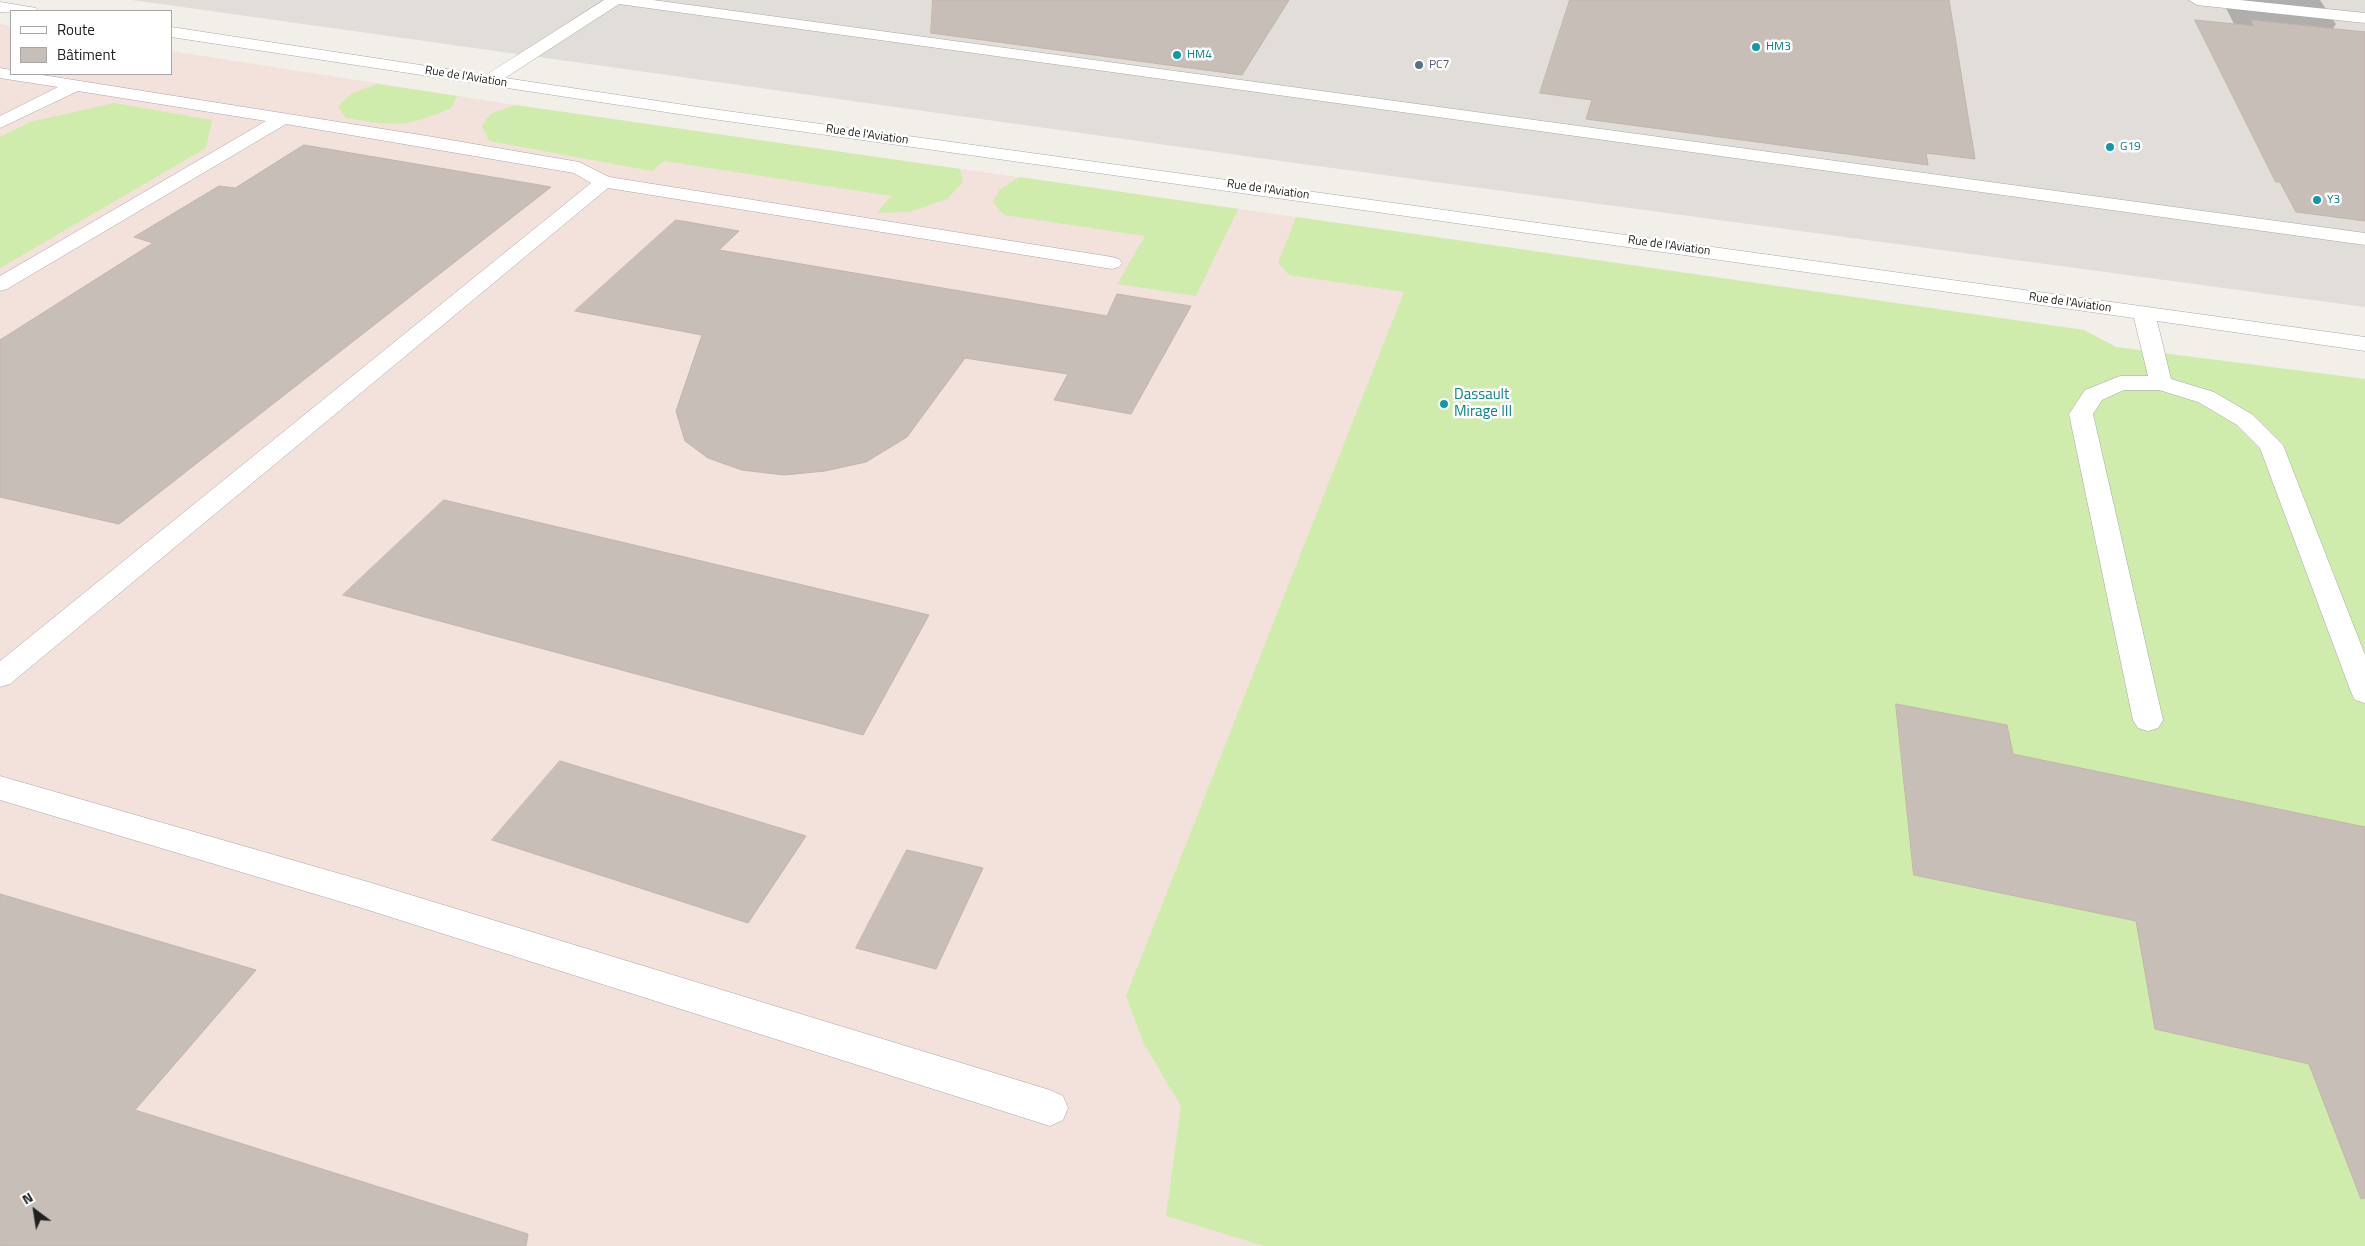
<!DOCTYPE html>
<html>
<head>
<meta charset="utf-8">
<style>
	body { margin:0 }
	#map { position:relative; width:2365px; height:1246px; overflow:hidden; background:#f2eee8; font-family:"Titillium Web",sans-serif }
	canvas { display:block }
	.legend { position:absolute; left:10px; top:10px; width:162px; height:65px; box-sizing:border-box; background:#fff; border:1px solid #a6a6a6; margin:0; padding:6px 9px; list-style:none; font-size:15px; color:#212121 }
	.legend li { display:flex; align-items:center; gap:10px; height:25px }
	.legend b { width:25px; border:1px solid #a6a6a6 }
	.north { position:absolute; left:10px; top:1186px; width:50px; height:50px; -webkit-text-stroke:4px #fff; paint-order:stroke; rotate:329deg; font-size:14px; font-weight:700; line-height:20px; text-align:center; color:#212121 }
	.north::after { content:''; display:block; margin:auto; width:18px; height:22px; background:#212121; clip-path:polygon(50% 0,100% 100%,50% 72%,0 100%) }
</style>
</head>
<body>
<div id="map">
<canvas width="2365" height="1246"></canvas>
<ul class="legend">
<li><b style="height:6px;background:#fff"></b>Route</li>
<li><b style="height:14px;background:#c7beb7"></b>Bâtiment</li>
</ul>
<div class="north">N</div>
</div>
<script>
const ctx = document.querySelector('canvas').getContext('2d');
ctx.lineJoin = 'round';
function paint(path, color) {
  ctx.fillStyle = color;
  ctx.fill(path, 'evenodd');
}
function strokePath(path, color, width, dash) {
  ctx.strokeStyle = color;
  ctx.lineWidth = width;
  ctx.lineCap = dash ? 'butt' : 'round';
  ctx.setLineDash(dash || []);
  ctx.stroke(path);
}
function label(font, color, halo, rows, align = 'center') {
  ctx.font = font + ' "Titillium Web",sans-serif';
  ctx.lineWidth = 5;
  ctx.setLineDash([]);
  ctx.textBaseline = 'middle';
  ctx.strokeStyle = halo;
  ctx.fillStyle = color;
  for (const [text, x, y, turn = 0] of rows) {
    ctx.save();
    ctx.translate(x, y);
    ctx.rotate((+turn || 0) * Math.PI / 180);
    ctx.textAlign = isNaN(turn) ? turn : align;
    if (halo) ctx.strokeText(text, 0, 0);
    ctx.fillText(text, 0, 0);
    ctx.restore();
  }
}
paint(new Path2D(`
	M0,24l11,2v48h160v-23l344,54 1569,225 32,17 249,899h-2365z`), '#f3e1dc');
paint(new Path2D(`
	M132,0h2233v307l-1070,-144z`), '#e1ded9');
paint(new Path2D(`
	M377,84l80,12 -6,12c-46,20 -57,18 -105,10l-8,-12 13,-12z
	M114,103l98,17 -6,28 -206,120v-131l30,-15z
	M515,105l445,64 3,13 -16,17 -38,13 -32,1 14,-17 -227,-35 -12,10 -163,-30 -7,-15 8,-12z
	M1020,177l218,32 -42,87 -79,-12 28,-48 -141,-21 -11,-13 7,-13z
	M1296,217l788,113 32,17 249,32v867h-1101l-98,-30 15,-110 -37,-62 -18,-48 278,-704 -115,-17 -11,-12z`), '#cfecad');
paint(new Path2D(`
	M2222,0h98l16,24 -15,22 -36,9 -36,-9 -15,-22z`), '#b0aeac');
const building = new Path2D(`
	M933,0h356l-47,75 -311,-42z
	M1570,0h379l26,159 -49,-6 2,12 -342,-46 6,-19 -52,-7z
	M2195,20l59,6 -3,-6 114,12v189l-69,-9 -16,-30h-4z
	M304,145l247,42 -432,337 -119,-27v-157l153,-97 -19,-6 85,-51 16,2z
	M676,220l63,11 -20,19 388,66 10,-22 74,12 -60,108 -77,-14 14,-26 -103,-16 -58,79 -41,25 -41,9 -41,4 -42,-5 -34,-12 -23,-17 -9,-30 26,-76 -127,-24z
	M444,500l426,101 59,14 -66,120 -520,-140z
	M1896,704l111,21 6,29 352,73v371l-4,1 -52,-135 -154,-35 -19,-108 -222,-46z
	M560,761l246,75 -58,87 -256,-83z
	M907,850l76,18 -47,101 -80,-21z
	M0,894l256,76 -121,140 393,124 -2,12h-526z`);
paint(building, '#c7beb7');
strokePath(building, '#c4b4aa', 1);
const minor = new Path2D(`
	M604,0h49l1712,233v12l-1746,-241 -114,74 200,30 1660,229v14l-208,-30 14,58 43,13 39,23 30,30 82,210v48l-10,-3 -4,-8 -91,-244 -23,-23 -39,-23 -39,-12h-35l-22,10 -9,14 70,306 -5,8 -10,3 -10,-3 -5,-8 -64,-306 16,-24 35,-14h28l-14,-58 -1429,-200 -534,-81v-10l315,48z
	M2189,0h51l125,13v10l-168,-18z
	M0,2l36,6 3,3 -39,1z
	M0,68l11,2v4h25l391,62 152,26 30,15 503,80 7,2 3,4 -3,4 -7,2 -504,-81 -598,496 -10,3v-26l591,-478 -17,-10 -288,-49 -279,165 -7,2v-15l266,-155 -188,-30 -78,37v-12l58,-29 -58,-9z
	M0,776l365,105 685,209 13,6 5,12 -5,12 -13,6 -685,-217 -365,-109z`);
strokePath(minor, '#a8a8a8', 1);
paint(minor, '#fff');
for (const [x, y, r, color] of [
	[1756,47,5,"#0f9aa8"],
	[1177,55,5,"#0f9aa8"],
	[1419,65,5,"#5c6f8a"],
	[2110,147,5,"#0f9aa8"],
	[2317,200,5,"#0f9aa8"],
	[1444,404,5,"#0f9aa8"]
]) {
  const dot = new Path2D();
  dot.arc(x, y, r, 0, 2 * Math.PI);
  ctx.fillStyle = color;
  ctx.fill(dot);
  strokePath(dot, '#fff', 2);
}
label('12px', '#0d838f', '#fff', [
	["HM3",1766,47],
	["HM4",1187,55],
	["G19",2120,147],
	["Y3",2327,200]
], 'left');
label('12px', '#4e5e75', '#fff', [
	["PC7",1429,65]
], 'left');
label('12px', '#212121', '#fff', [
	["Rue de l'Aviation",466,77,9],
	["Rue de l'Aviation",867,135,8],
	["Rue de l'Aviation",1268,190,8],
	["Rue de l'Aviation",1669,246,8],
	["Rue de l'Aviation",2070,303,8]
]);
label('15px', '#0d838f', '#fff', [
	["Dassault",1454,395],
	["Mirage III",1454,412]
], 'left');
</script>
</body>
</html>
